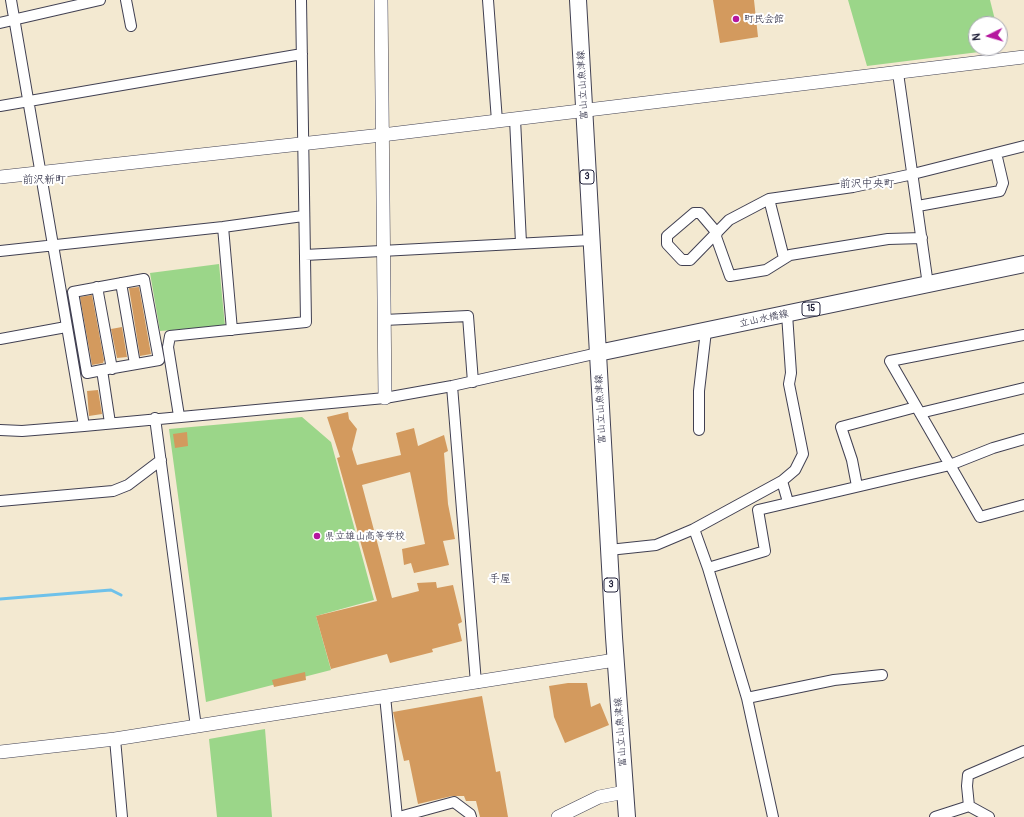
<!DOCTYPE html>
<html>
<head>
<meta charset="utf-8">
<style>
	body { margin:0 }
	#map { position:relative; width:1024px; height:817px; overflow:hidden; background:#f3e9d1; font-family:Pangolin,sans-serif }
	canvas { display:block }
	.north { position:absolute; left:968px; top:16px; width:40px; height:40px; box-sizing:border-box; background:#fff; border:1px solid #a7a7b1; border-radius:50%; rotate:265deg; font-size:11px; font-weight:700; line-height:16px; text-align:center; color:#22223b }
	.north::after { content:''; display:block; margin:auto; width:14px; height:18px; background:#b5179e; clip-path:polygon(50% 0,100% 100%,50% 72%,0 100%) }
</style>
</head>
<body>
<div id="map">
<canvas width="1024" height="817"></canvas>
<div class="north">N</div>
</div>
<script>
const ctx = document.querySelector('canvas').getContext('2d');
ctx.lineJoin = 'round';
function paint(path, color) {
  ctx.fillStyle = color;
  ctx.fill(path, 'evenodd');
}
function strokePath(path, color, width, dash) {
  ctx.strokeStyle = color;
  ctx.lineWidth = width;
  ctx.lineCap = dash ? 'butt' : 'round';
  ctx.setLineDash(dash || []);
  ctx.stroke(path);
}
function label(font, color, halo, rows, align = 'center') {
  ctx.font = font + ' Pangolin,"Klee One",sans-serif';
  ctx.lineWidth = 4;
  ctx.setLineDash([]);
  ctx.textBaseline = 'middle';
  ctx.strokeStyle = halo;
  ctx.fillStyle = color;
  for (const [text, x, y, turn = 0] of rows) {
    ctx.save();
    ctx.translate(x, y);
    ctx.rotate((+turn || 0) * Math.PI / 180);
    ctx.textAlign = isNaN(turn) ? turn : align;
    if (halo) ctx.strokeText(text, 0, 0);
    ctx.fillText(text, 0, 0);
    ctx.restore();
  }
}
paint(new Path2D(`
	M848,0h142l6,24h-20v24h24v-10l3,11 -136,17z
	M219,264l6,62 -65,5 -10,-58z
	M302,417l29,25 43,158 -58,16 15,54 -125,32 -37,-273z
	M265,729l7,88h-55l-8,-78z`), '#9bd689');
strokePath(new Path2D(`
	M0,599l111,-9 10,5`), '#6ec1ea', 3);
paint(new Path2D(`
	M713,0h41l4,37 -38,6z
	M139,287l12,67 -11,2 -11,-68z
	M92,295l12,65 -1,3 -11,2 -12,-68z
	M122,327l5,30 -10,1 -6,-29z
	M98,390l4,24 -13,2 -2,-25z
	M348,412l1,7 8,10 -5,20 5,16 44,-10 -5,-22 18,-5 4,18 26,-11 4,16 -4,2 4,51 7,35 -12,2 6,24 -35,8 -3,-10 -7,2 -2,-16 23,-5 -15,-72 -48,13 30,113 27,-7 -2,-8 19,-1 1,6 16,-3 9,37 -4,2 4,17 -30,8 1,3 -43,11 -3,-9 -56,15 -15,-53 61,-15 -40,-143 3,-1 -13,-40z
	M187,432l1,14 -13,2 -2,-14z
	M305,672l1,8 -32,7 -2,-7z
	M568,683h19l4,24 9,-4 9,22 -44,18 -11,-26 -5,-31z
	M482,696l14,76 4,-1 8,46h-28l-4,-16h-10l-2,-5h-12l-34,8 -9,-44 -5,1 -11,-49z`), '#d39a5e');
const minor = new Path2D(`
	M11,0l73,426
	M126,0l5,26
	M488,0l9,121
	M0,23l100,-23
	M898,73l30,212
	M0,106l302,-52
	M515,119l6,124
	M769,199l15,59
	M918,206l82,-15 3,-8 -7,-30
	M223,227l9,103
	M717,233l-17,-20h-6l-27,23v8l15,16h8l39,-40 40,-21 84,-12 60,-13 111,-28
	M715,234l15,42 36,-6 24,-15 98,-16 34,-1
	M0,251l223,-24 80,-11
	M305,255l286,-15
	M121,283l14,81
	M97,287l15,82
	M787,314l4,59 -2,11 14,70 -8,16 -13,11 6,21
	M384,320l84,-4 5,66
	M1024,335l-134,26 90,156 44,-12
	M0,339l66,-12
	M102,370l57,-10 -15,-81 -71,13 14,81 15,-3 8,53
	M452,386l24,297
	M920,413l104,-25
	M179,416l-11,-69 2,-11 136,-14 -5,-322
	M155,418l41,309
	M0,430l22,1 62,-5 301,-28 67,-12 146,-33
	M699,430v-39l7,-60
	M857,486l-5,-26 -11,-33 75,-20
	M0,501l113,-10 15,-6 33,-25
	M694,529l88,-48
	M609,550l47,-5 38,-16 14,39 39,130 26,119
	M708,568l57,-17 -7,-41 192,-45 43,-17 31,-9
	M385,696l12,121
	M747,698l87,-18 48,-5
	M115,739l7,78
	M969,806l20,11
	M399,817l55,-15 16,12 1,3
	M935,817l34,-11 -2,-20 1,-11 56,-24`);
const tertiary = new Path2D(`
	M381,0l4,398
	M0,177l382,-42 642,-78
	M0,752l115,-13 500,-79
	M558,817l41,-20 26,-5`);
const primary = new Path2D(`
	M578,0l36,637 13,180
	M598,353l426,-89`);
strokePath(minor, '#414052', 12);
strokePath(tertiary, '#414052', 14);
strokePath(primary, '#414052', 18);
strokePath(minor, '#fff', 10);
strokePath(tertiary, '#fff', 13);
strokePath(primary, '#fff', 16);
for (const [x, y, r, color] of [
	[736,19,4,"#b5179e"],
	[317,536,4,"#b5179e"]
]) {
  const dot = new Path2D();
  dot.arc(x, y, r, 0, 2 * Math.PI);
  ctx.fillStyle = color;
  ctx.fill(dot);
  strokePath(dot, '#fff', 1.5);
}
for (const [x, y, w] of [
	[587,177,14],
	[811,309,18],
	[611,585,14]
]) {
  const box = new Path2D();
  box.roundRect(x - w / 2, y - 7, w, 14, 3);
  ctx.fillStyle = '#fff';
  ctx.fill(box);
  strokePath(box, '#22223b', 1);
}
label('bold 9px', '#22223b', null, [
	["3",587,177],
	["15",811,309],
	["3",611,585]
]);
label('10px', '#22223b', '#fff', [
	["町民会館",744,19],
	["県立雄山高等学校",325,536]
], 'left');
label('10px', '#22223b', '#fff', [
	["富山立山魚津線",583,85,-93],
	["立山水橋線",764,319,-12],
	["富山立山魚津線",601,409,-93],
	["富山立山魚津線",621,732,-94]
]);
label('11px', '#22223b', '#fff', [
	["前沢新町",44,180],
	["前沢中央町",867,184],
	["手屋",500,579]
]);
</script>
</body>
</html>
